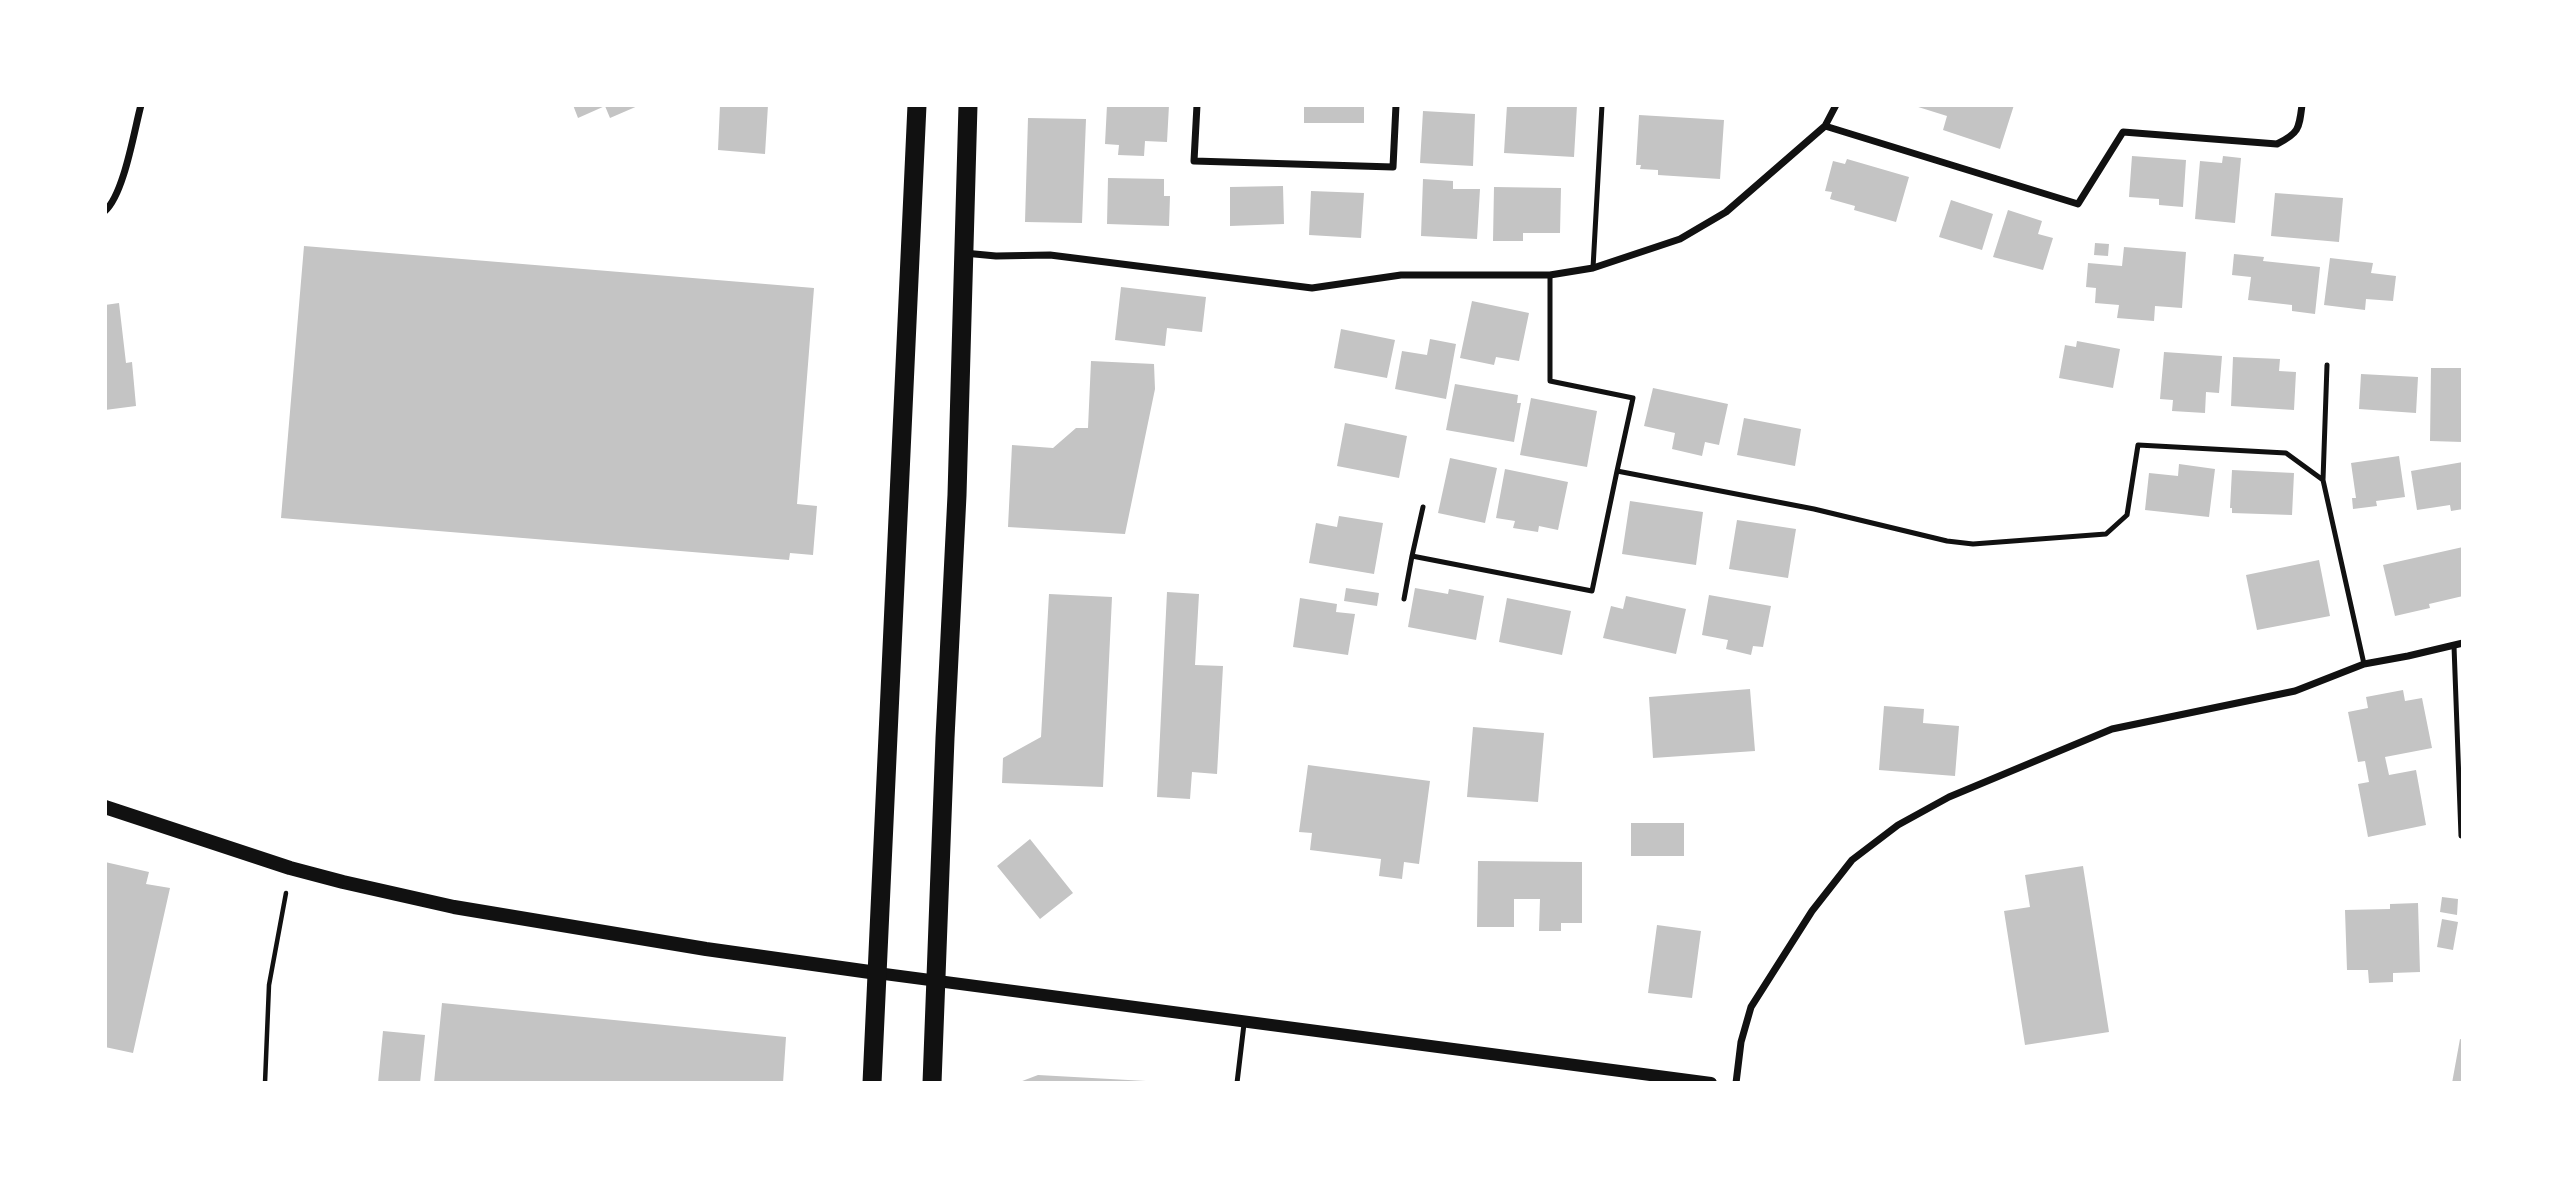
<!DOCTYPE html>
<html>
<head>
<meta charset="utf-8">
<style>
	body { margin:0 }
	#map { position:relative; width:2568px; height:1188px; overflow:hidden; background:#fff; font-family:Helvetica,sans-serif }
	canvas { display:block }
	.frame { position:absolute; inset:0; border:107px solid #fff; pointer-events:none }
</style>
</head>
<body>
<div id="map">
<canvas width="2568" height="1188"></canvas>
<div class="frame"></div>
</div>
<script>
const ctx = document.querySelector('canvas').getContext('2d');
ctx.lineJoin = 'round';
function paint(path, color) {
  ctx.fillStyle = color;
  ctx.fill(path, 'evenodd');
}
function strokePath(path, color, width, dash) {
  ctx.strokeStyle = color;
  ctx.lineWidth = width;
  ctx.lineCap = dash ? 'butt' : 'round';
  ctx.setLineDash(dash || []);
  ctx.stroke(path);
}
paint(new Path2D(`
	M573,105h67l-30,13 -5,-12 -27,12z
	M720,105h48l-3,49 -47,-4z
	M1107,105h62l-2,37 -22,-1 -1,15 -26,-1 1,-10 -14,-1z
	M1304,105h60v18h-60z
	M1507,105h70l-3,52 -70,-4z
	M2014,105l-14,44 -57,-19 4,-14 -32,-10z
	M1423,111l52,3 -2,52 -53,-3z
	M1639,115l85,5 -4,59 -62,-4v-5l-18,-1 1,-4h-5z
	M1028,118l58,1 -4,104 -57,-1z
	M2132,156l54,4 -3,47 -24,-2v-6l-30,-2z
	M2223,156l18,2 -6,65 -40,-4 5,-58 22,2z
	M1847,159l62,18 -13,45 -42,-12 1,-4 -25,-7 2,-7 -7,-1 8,-30 12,3z
	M1108,178l56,1v17h6l-1,30 -62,-2z
	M1423,179l30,2v8h27l-3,50 -56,-3z
	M1283,186l1,38 -54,2v-39z
	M1494,187l67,1 -1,45h-37v8h-30z
	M1311,191l53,2 -3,45 -52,-3z
	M2275,193l68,5 -4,44 -68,-6z
	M1951,200l42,14 -11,36 -43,-13z
	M2008,210l34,11 -4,13 15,4 -10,32 -50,-13z
	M2095,243l14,1 -1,12 -14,-1z
	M304,246l510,42 -17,216 20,2 -4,49 -23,-2 -1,7 -508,-42z
	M2124,247l62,5 -4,56 -27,-2 -1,15 -37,-3 2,-13 -24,-2 1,-15 -10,-1 2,-24 34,3z
	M2234,254l30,3 -1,4 57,6 -5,47 -23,-3v-6l-44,-5 3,-23 -19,-2z
	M2330,258l43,5 -2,10 25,3 -3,25 -27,-2 -1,11 -41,-5z
	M1121,287l85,10 -4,35 -35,-4 -2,18 -50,-6z
	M1472,301l57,12 -10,48 -23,-4 -2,8 -34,-7z
	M119,303l7,60 6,-1 4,44 -31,4v-105z
	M1341,329l54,11 -8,38 -53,-10z
	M1430,339l26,5 -10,55 -51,-10 7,-38 25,4z
	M2077,341l43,8 -7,39 -54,-10 6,-33 11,2z
	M2164,352l58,4 -3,37 -13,-1 -1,21 -33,-2 1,-11 -13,-1z
	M2233,357l47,2 -1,12 17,1 -2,38 -63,-4z
	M1091,361l63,3 1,25 -30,145 -117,-7 4,-82 41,3 23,-20h12z
	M2431,368h32v74l-33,-1z
	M2361,374l57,3 -2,36 -57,-4z
	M1455,384l63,11 -1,8h4l-7,39 -68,-12z
	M1653,388l75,16 -9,41 -14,-3 -3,14 -30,-7 3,-16 -31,-7z
	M1531,398l66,13 -10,56 -67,-12z
	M1744,418l57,11 -6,37 -58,-11z
	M1345,423l62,13 -8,42 -62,-12z
	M2399,456l6,41 -29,4 1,5 -24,3 -1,-11h4l-5,-35z
	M1450,458l47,10 -12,55 -47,-10z
	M2463,462v47l-12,2 -1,-6 -33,5 -6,-39z
	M2179,464l36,5 -6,48 -64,-7 4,-37 29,3z
	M1505,469l63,13 -10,48 -19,-4 -1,6 -25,-4 2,-7 -19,-3z
	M2232,470l62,3 -2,42 -60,-2v-5h-2z
	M1630,501l73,11 -7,53 -74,-11z
	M1339,516l44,7 -9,51 -65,-11 7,-40 21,4z
	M1737,520l59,9 -8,49 -59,-9z
	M2463,547v49l-34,8 1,4 -35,8 -12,-51z
	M2319,560l11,56 -73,14 -11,-55z
	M1346,588l33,5 -2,13 -33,-5z
	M1415,588l33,6 1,-5 35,7 -8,44 -68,-13z
	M1167,592l32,2 -4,71 28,1 -6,108 -25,-2 -2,27 -33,-2z
	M1049,594l63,3 -9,190 -101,-4 1,-25 38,-21z
	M1709,595l62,11 -8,41 -10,-1 -2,9 -25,-6 2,-9 -26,-5z
	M1626,596l60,13 -10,45 -73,-16 8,-32 12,3z
	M1300,598l37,6 -1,8 19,2 -7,41 -55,-8z
	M1507,598l64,13 -9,44 -63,-13z
	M1750,689l5,62 -102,7 -4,-61z
	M2403,690l2,11 17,-3 10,50 -47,9 4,18 27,-5 10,55 -58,12 -10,-53 11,-2 -4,-21 -7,1 -10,-50 20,-4 -2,-11z
	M1884,706l40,3 -1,14 36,3 -4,50 -76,-6z
	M1473,727l71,6 -6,69 -71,-5z
	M1308,765l122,16 -11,83 -15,-2 -2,17 -23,-3 2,-17 -71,-9 2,-17 -13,-1z
	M1631,823h53v33h-53z
	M1030,839l43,54 -33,26 -43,-53z
	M1478,861l104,1v61h-21v8h-22l1,-32h-26v28h-37z
	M105,862l44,10 -3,12 24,4 -37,165 -28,-6z
	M2083,866l26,166 -84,13 -21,-134 26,-4 -5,-32z
	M2442,897l16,2 -1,16 -17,-3z
	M2418,903l2,69 -27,1v9l-24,1 -1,-13h-21l-2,-60 45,-1v-5z
	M2442,919l16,3 -5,28 -16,-3z
	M1657,925l44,6 -9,67 -44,-5z
	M442,1003l344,34 -3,46h-349z
	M383,1031l42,4 -5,48h-42z
	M2460,1039l3,1v43h-11z
	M1038,1075l108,6v2h-129z`), '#c4c4c4');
strokePath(new Path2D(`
	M265,1083l4,-98 17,-92`), '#111', 4.5);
strokePath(new Path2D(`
	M1593,268l9,-163
	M1550,275v106l83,17 -16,73 197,38 133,32 26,3 133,-10 21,-19 11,-70 148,8 37,27 41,184
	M2323,480l4,-115
	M1423,507l-11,49 180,35 25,-120
	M1404,599l8,-43
	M2454,646l7,190
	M1237,1083l7,-59`), '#111', 5);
strokePath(new Path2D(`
	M1197,105l-3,56 199,6 3,-62
	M1825,126l253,78 45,-72 154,12c22,-11 22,-15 25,-39
	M105,211c19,-17 29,-80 36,-106
	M964,253l32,3 54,-1 262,33 89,-13h149l43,-7 87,-29 46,-27 99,-86 11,-21
	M1736,1083l5,-41 10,-35 61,-96 40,-51 46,-35 51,-28 163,-68 183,-38 69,-27 44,-8 55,-13`), '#111', 7);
strokePath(new Path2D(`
	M877,973l834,110`), '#111', 12);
strokePath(new Path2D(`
	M105,807l185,61 53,14 111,25 252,42 171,24`), '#111', 14);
strokePath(new Path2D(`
	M872,1083l45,-978
	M932,1083l13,-345 12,-243 11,-390`), '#111', 19);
</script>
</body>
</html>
